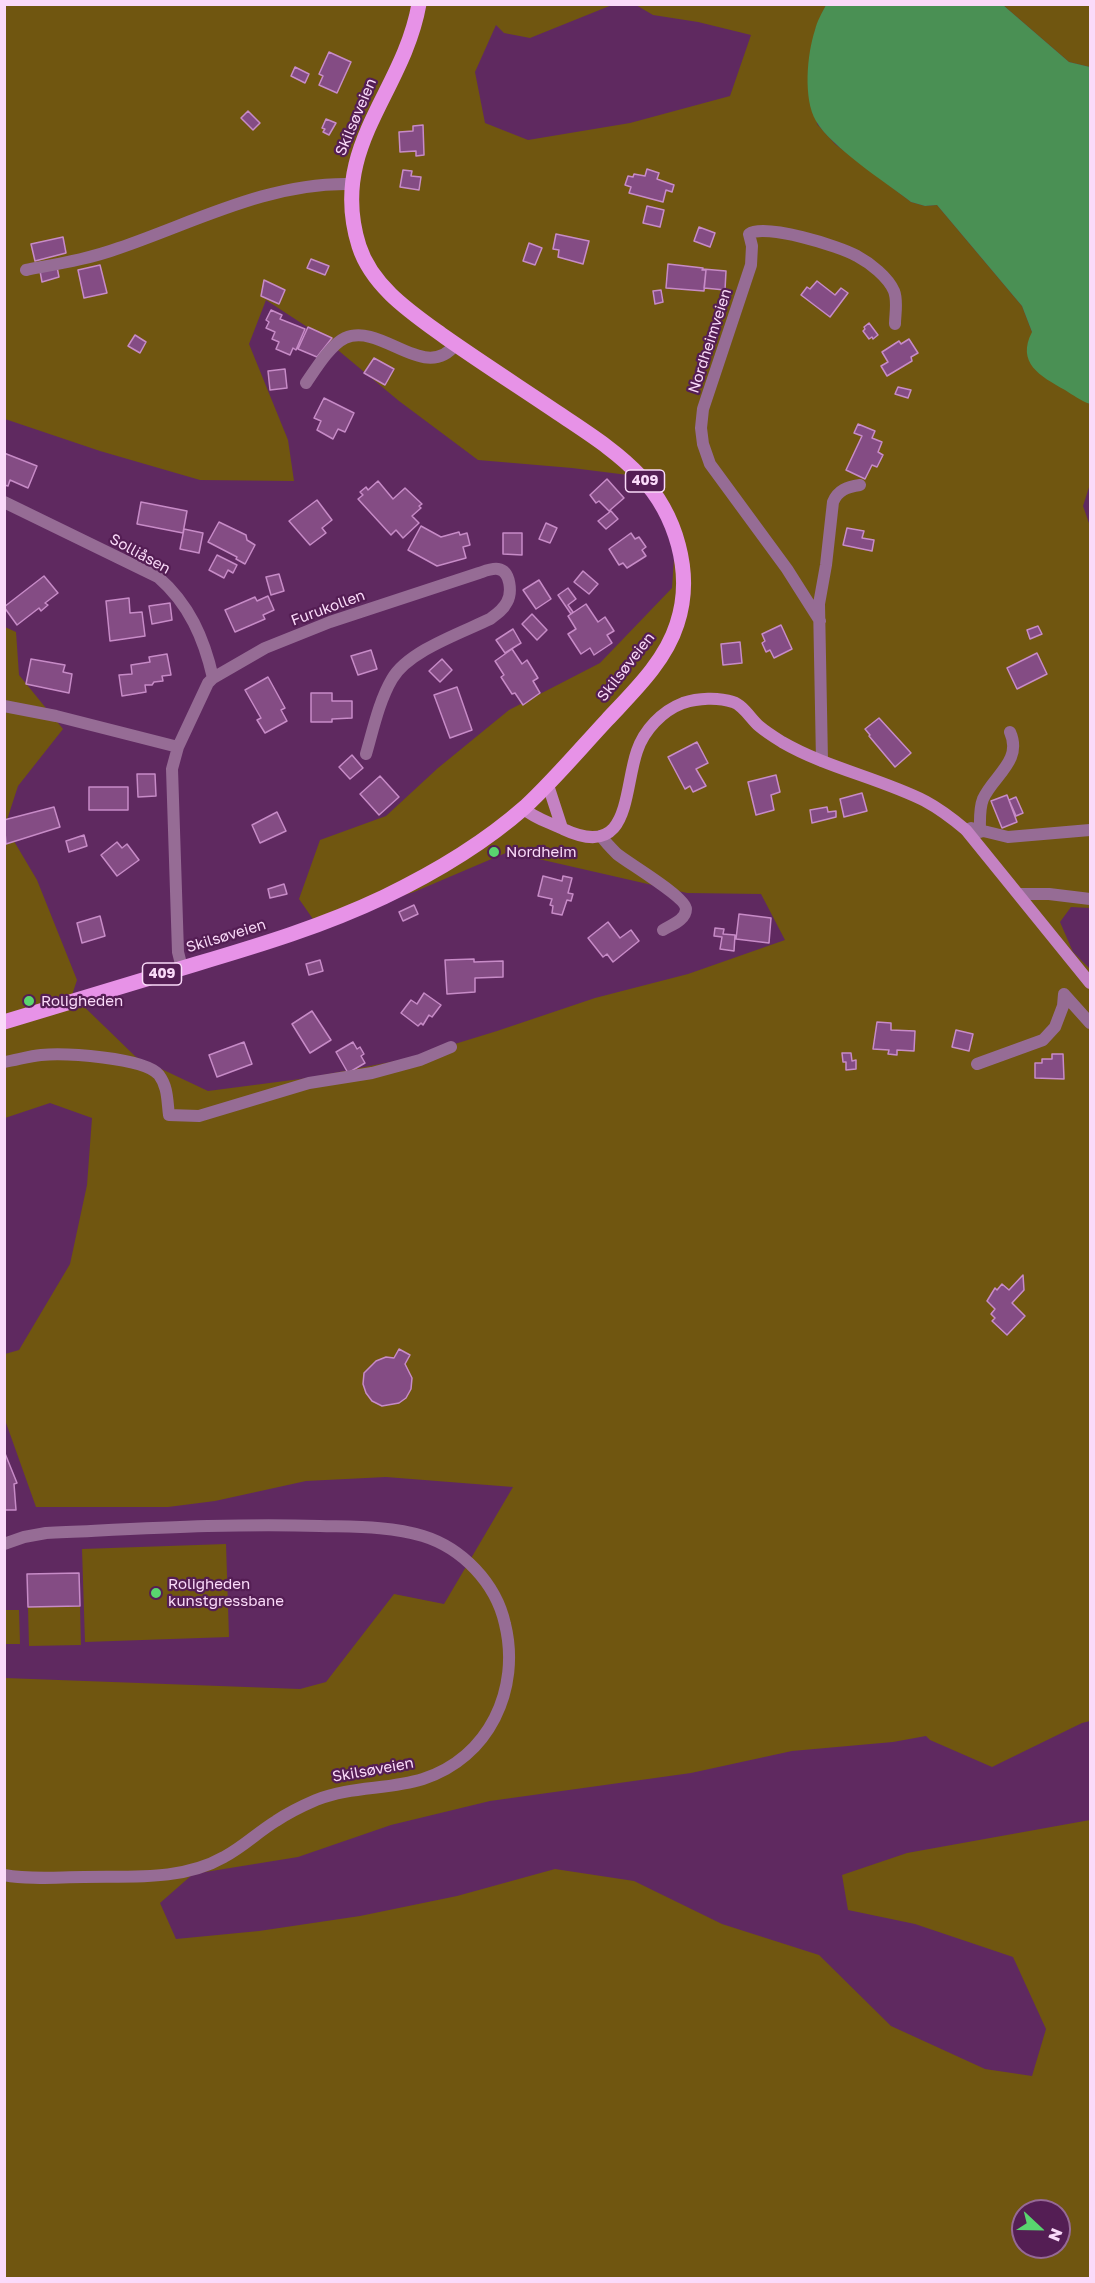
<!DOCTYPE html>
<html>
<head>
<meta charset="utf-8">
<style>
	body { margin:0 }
	#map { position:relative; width:1095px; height:2283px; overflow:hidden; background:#5f2960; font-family:"Golos Text",sans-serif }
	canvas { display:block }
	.frame { position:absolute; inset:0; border:6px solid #fadaf9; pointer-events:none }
	.north { position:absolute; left:1011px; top:2199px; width:60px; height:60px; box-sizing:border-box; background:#541e54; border:2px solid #966996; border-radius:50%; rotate:112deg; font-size:16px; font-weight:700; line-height:24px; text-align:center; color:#fadaf9 }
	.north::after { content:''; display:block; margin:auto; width:21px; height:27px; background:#59d56f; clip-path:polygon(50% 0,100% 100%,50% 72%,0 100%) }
</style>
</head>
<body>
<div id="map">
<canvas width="1095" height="2283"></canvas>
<div class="frame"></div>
<div class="north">N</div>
</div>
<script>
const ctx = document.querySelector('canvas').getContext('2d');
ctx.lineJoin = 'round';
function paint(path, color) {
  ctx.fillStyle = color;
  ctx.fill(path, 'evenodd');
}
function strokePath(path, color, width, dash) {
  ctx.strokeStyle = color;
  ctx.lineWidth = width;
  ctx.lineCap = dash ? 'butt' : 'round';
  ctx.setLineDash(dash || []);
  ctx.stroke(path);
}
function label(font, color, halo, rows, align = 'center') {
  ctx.font = font + ' "Golos Text",sans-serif';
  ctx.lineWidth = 4.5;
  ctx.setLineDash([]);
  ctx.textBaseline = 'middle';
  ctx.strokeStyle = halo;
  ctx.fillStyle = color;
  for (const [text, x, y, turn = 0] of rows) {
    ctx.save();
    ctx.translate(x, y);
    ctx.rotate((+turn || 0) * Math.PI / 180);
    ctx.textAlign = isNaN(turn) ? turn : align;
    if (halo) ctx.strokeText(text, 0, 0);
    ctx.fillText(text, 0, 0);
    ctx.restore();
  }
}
paint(new Path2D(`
	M5,5h607l-82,33 -26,-5 -8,-8 -21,47 10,51 43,17 102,-17 100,-27 21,-61 -53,-13 -45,-7 -17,-10h190l-11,25 2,94 18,20 76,58 14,4 12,-1 85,101 10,26 56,71 2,1v80l-7,22 7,20v382l-19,-1 -11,15 13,30 17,17v752l-8,2 -90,44 -62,-27 -4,-4 -33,6 -101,9 -101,22 -201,28 -99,24 -93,32 -105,17 -33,29 16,36 83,-8 101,-15 97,-20 98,-27 79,12 88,43 97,31 72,71 94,43 47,7 14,-47 -33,-72 -98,-33 -67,-14 -6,-35 65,-22 183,-33v458h-1085v-600l295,11 26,-7 68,-88 50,10 69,-117 -127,-10 -80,4 -91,20 -47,6h-132l-31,-87v-66l14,-4 51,-86 17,-79 5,-67 -42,-15 -45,15v-491l11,5 3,43 44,54 -45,57 -13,40 32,54 40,100 -5,15 64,62 72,34 100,-13 98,-19 91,-28 98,-33 93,-24 97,-34 -24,-46 -74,-1 -179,-41 -94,40 -99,30 -16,-23 21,-59 66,-24 52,-48 71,-58 91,-47 72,-75 4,-59 -40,-53 -64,-8 -94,-8 -79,-59 -78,-65 -55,-36 -17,44 39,96 6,41 -94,-1 -100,-29 -95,-32zM1023,2211h36v36h-36z
	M1003,5h87v62l-21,-5z
	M226,1544l3,93 -144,5 -3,-93z
	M80,1606l1,39 -52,1 -1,-39z
	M5,1610h14l1,34h-15z`), '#705610');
paint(new Path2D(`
	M826,5h177l66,57 21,5v337c-9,-3 -17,-9 -25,-14 -25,-14 -49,-27 -33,-58l-10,-26 -85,-101 -12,1 -14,-4c-26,-20 -80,-55 -95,-81 -13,-22 -9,-67 -1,-91 2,-9 7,-17 11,-25z`), '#4a9054');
const building = new Path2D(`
	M329,52l22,10 -14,31 -18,-8 4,-9 -4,-2z
	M295,67l14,7 -4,9 -14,-7z
	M248,111l12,12 -7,7 -12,-12z
	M326,119l10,4 -7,12 -6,-3 2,-3 -3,-1z
	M423,125l1,30 -8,1v-5l-16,1 -1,-20 14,-1v-5z
	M647,169l12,4 -2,6 17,6 -2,7 -6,-2 -3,12 -34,-9 2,-6 -6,-2 3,-9 5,1 1,-3 11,2z
	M403,170l9,1 -1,5 10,1 -2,13 -19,-3z
	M647,206l17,4 -4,17 -17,-4z
	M699,227l16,6 -5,14 -16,-6z
	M556,234l33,7 -6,23 -25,-7 1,-7 -6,-1z
	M63,237l3,16 -31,8 -4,-17z
	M529,243l13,5 -7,17 -12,-4z
	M311,259l18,7 -4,9 -18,-7z
	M668,264l35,4 -1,2h4l-2,21 -38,-3z
	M100,265l7,28 -23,5 -6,-28z
	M57,267l2,10 -17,5 -2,-11z
	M703,269l23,2 -1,19 -21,-2 2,-18z
	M264,280l21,10 -6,14 -18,-8z
	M817,281l18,14 6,-7 7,5 -18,24 -29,-22 6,-8 3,2z
	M661,290l2,12 -8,2 -2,-13z
	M271,310l11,5 -2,4 25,10 -9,21 -3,-2 -3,7 -14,-6 3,-7 -7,-3 3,-7 -9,-4 3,-6 -3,-2z
	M869,323l9,12 -5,4 -1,-2 -3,2 -6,-8 2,-2 -1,-2z
	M308,327l24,11 -15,19 -19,-8z
	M135,335l11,7 -6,11 -12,-7z
	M909,339l9,14 -7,4 1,4 -25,15 -6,-10 7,-4 -6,-10 17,-11 2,3z
	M374,358l20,11 -9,16 -21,-12z
	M285,369l2,19 -17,2 -2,-19z
	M898,387l13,3 -3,8 -13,-4z
	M324,398l30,15 -9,19 -7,-3 -5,10 -16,-9 4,-9 -7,-3z
	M858,424l17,7 -3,7 10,4 -4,10 5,3 -6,12 -5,-2 -7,14 -19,-9 16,-34 -8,-3z
	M4,453l33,13 -9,22 -18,-8 -2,6 -4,-1z
	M607,479l17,19 -15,13 -10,-10 -3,2 -6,-8z
	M378,481l15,18 12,-11 17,16 -3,2 2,2 -9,8 7,7 -16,15 -7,-8 -5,5 -33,-36 5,-4 -3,-3 6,-5 2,3z
	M317,500l15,20 -10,8 4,5 -16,12 -21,-24z
	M141,502l46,9 -4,22 -46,-9z
	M611,511l7,8 -12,10 -8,-8z
	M219,522l27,13 1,5 8,5 -10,19 -9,-5 1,-2 -29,-15z
	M546,523l11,5 -7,15 -11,-4z
	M421,526l20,11 18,-5 1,3 7,-2 3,12 -7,2 3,11 -29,8 -29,-16z
	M847,528l17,3 -2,7 12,2 -2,11 -29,-6z
	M184,529l19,4 -4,20 -19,-4z
	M503,533h19v22l-19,-1z
	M631,533l4,6 4,-2 7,10 -4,3 4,6 -19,12 -4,-5 -4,2 -10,-16z
	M217,555l20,10 -4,8 -5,-3 -4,8 -15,-8z
	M583,571l15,13 -9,10 -15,-12z
	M279,574l5,17 -13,4 -5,-18z
	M44,576l14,17 -13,10 3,2 -7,6 -2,-3 -22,17 -13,-18z
	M539,580l12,19 -15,10 -13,-19z
	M568,588l8,11 -8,6 5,7 -2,2 -13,-19z
	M268,596l6,14 -11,5 2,4 -30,13 -10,-22 30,-13 2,4z
	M129,598l1,15 12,-1 3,24 -35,5 -4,-40z
	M170,603l2,17 -20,4 -3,-18z
	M586,604l12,18 7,-5 9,14 -7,4 5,8 -18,12 -4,-7 -9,6 -13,-20 8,-5 -8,-13z
	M532,614l15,16 -10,10 -15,-16z
	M781,625l11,24 -18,9 -4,-8 -4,2 -4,-9 3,-2 -3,-7z
	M1038,626l4,8 -12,5 -3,-9z
	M513,629l8,14 -16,10 -9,-13z
	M740,642l2,21 -19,2 -2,-21z
	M512,649l10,15 5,-4 11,18 -5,3 7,12 -17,12 -8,-12 -3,1 -11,-17 3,-2 -9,-14z
	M371,650l6,19 -19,6 -7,-19z
	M1037,653l10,21 -30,15 -10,-21z
	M167,654l4,21 -9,1 1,5 -9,1 -2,3h-7l1,7 -24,4 -3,-21 13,-1 -1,-9 19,-3 -1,-5z
	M31,659l34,6 -2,7 9,2 -3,19 -43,-9z
	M442,659l10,11 -12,12 -11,-11z
	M268,677l17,31 -4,2 6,11 -22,12 -8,-13 4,-2 -16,-28z
	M457,687l15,43 -22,8 -16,-43z
	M311,693h21v8h20v17l-20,1v3h-21z
	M879,718l32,35 -16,14 -26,-31 1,-1 -5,-6z
	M697,742l11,21 -12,6 10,17 -13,6 -3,-6 -5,3 -17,-32z
	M352,755l11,13 -13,11 -11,-12z
	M137,774h18l1,22 -18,1z
	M776,775l4,17 -9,3 3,15 -18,5 -8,-33z
	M380,776l19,21 -20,18 -19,-21z
	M89,787h39v23h-39z
	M862,793l5,18 -23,6 -4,-18z
	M1007,795l10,27 -15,6 -11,-27z
	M1016,797l7,16 -7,3 -7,-16z
	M54,807l6,20 -54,17 -2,-24z
	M827,807l1,5 8,-1v6l-24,6 -2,-13z
	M277,812l9,19 -26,12 -8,-18z
	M84,835l3,11 -18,6 -3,-11z
	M117,842l5,6 5,-4 12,16 -22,16 -16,-21z
	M543,876l19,5 1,-5 9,2 -4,15 5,1 -2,7 -4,-1 -5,15 -10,-2 1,-7 -3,-1 2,-6 -14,-3z
	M284,884l3,10 -17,4 -2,-9z
	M414,905l4,9 -15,7 -4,-9z
	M739,914l32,4 -2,25 -33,-4z
	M100,916l5,20 -23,7 -5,-20z
	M608,922l12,16 11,-8 8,11 -26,21 -6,-8 -4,3 -15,-19z
	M715,928l9,1 -1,5 12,1 -1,16 -14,-2 2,-12 -8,-1z
	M474,959v3l29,-1v16l-28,1v14l-28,2 -2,-34z
	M320,960l3,11 -14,4 -3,-11z
	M424,993l17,12 -9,12 -3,-2 -6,10 -2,-2 -3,3 -17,-13 10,-13 6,4z
	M312,1011l19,29 -21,13 -18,-29z
	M877,1022l14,1v7l24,1 -1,20 -17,-1v5l-9,-1 1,-4 -16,-1z
	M956,1030l17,4 -4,17 -17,-4z
	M244,1042l8,22 -35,13 -8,-22z
	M353,1042l4,7 3,-2 4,7 -3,2 4,7 -17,10 -12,-21z
	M842,1053h9l1,8 4,-1v9l-10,1v-8h-3z
	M1052,1054h11l1,25 -29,-1v-15h7v-4h10z
	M1023,1275l1,15 -12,13 13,13 -18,19 -15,-14 3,-3 -4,-4 4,-5 -8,-8 8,-13 2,2 5,-6 7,6z
	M399,1349l11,6 -5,9 7,14 -1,11 -5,9 -7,5 -17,3 -10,-5 -6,-8 -3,-9 1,-11 12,-12 10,-4 8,1z
	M4,1451l13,32 -3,1 2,26h-12z
	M79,1573l1,33 -52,1 -1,-33z`);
paint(building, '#844c84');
strokePath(building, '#c78bc7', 1.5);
strokePath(new Path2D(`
	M26,270c31,-6 63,-11 93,-22 76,-26 150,-66 232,-64
	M306,383c9,-13 24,-38 39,-45 37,-16 80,46 111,6
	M4,502l154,75c31,27 46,61 55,101
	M820,621l-33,-52 -77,-105 -7,-20 -2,-16 2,-19 48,-144 1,-19 -3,-12c15,-11 91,12 108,22 13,7 31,21 37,35 4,10 1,23 1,33
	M4,706l52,10 122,31
	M822,761l-3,-157 7,-39 7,-63c5,-12 14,-15 27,-17
	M966,830l5,-2 37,9 82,-7
	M980,832c0,-11 -1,-23 3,-33 10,-23 40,-38 27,-67
	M601,836c5,7 10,12 16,18 11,9 69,43 69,55 0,11 -15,16 -23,21
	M1019,894h30l41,5
	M182,968l-4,-16 -6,-183 6,-22 30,-64 5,-5 52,-30 65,-26 149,-49c6,-2 13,-5 19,-4 13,2 14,24 9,33 -4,8 -10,12 -17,17 -29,14 -82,32 -98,60 -13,22 -19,51 -26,75
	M1064,994l26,29
	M4,1062c13,-2 25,-6 37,-7 23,-2 103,2 118,20 9,12 8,25 10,40l30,1 110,-33 63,-10 48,-13 31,-13
	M977,1064l66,-24 12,-13 8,-21 1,-12
	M4,1544l20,-7 22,-4c91,-4 183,-10 274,-7 34,1 70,0 103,10 39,12 73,47 82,88 16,65 -16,134 -82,155 -35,11 -72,7 -107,21 -14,6 -28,13 -40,21 -18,11 -33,26 -52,36 -42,24 -93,19 -140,20 -26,0 -53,3 -80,-2`), '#966c95', 12);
strokePath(new Path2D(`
	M548,785l14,43
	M523,808c12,11 26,14 40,21 68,32 60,-37 74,-78 7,-21 25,-40 46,-48 15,-5 35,-6 50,-1 10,3 18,17 26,24 7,6 15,11 23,16 45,26 97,36 143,59 15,8 28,18 41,29l124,153`), '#c482c3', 12);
strokePath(new Path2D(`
	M4,1022c64,-19 128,-39 192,-58 64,-19 127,-38 188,-67 50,-24 99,-53 141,-90 29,-27 55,-58 82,-87 26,-28 58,-58 70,-96 17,-51 -1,-110 -37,-148 -23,-25 -54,-44 -82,-63 -37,-25 -76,-50 -113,-76 -33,-24 -73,-50 -86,-91 -31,-99 44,-152 60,-242`), '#e792e7', 15);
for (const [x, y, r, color] of [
	[494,852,6,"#59d56f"],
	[29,1001,6,"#59d56f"],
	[156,1593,6,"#59d56f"]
]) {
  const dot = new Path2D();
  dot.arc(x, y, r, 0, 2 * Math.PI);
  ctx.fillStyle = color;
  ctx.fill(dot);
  strokePath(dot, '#541e54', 2);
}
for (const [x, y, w] of [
	[645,481,39],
	[162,974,39]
]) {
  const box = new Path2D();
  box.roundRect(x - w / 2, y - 11, w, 22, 4.5);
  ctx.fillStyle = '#541e54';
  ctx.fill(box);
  strokePath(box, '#fadaf9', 1.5);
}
label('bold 14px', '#fadaf9', null, [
	["409",645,481],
	["409",162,974]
]);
label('15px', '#fadaf9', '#541e54', [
	["Skilsøveien",356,117,-67],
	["Nordheimveien",710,341,-72],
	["Solliåsen",140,554,29],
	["Furukollen",328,608,-20],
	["Skilsøveien",626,667,-52],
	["Skilsøveien",226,936,-17],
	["Skilsøveien",373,1770,-10]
]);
label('15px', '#fadaf9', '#541e54', [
	["Nordheim",506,852],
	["Roligheden",41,1001],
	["Roligheden",168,1584],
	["kunstgressbane",168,1601]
], 'left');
</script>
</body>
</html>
